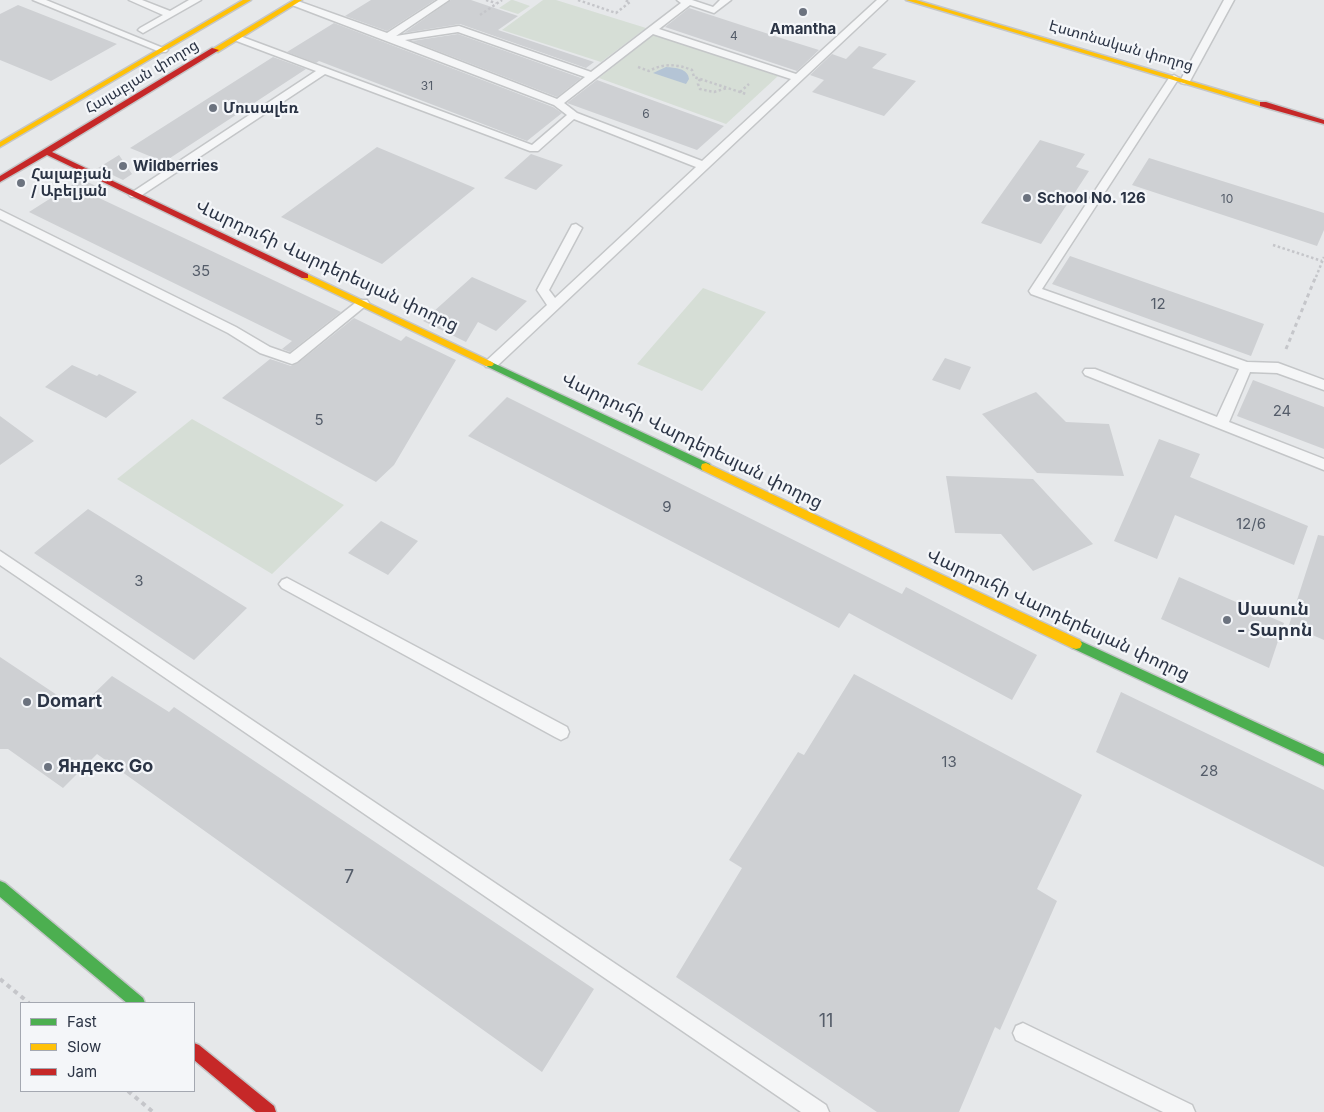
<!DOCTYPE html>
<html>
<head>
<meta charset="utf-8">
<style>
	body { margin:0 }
	#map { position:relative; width:1324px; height:1112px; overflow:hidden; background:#e6e8ea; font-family:Inter,sans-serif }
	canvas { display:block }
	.legend { position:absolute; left:20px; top:1002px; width:175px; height:90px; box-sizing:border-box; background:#f4f6f9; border:1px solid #a4a8b1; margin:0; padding:6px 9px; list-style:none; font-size:15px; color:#2b3445 }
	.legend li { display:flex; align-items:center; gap:10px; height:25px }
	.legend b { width:25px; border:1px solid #a4a8b1 }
</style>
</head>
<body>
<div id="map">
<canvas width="1324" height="1112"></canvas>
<ul class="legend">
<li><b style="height:6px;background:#4caf50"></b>Fast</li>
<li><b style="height:6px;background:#ffc107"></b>Slow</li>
<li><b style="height:6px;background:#c62828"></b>Jam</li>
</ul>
</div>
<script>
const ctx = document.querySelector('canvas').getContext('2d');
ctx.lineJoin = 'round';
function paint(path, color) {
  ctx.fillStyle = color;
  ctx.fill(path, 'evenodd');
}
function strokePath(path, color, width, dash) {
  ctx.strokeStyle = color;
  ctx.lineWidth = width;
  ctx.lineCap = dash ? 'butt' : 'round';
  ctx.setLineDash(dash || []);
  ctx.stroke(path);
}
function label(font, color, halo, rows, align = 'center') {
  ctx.font = font + ' Inter,"Noto Sans Armenian",sans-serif';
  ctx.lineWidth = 4.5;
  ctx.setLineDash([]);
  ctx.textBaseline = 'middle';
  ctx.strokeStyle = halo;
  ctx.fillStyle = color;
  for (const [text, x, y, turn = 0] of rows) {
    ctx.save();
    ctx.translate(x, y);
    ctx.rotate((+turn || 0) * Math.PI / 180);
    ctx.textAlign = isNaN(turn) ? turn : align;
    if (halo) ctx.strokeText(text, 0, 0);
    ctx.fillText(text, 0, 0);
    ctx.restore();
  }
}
paint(new Path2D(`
	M511,0h2l17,6 -12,8 -19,-6z
	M543,0h13l90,28 -45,34 -99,-32z
	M654,34l124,42 -52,48 -127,-46z
	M703,288l63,24 -64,79 -65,-27z
	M192,419l152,86 -72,69 -155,-95z`), '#d6ded6');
paint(new Path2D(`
	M666,67c9,1 22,1 23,12l-3,5 -33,-11z`), '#b4c4d5');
paint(new Path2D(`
	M371,0h64l-48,31 -42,-15z
	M451,0h20l47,16 -20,14 96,32 -8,6 -126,-44 -56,9z
	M18,5l99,39 -66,37 -51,-21v-46z
	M689,8l98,32 32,10 -22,21 -132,-44z
	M334,23l219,84 9,6 -35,28 -208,-80 -3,2 -29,-11z
	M458,34l123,44 -24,19 -145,-56z
	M859,46l28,8 -15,14 44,13 -32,35 -72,-24 12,-12 -14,-5 22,-21 14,5z
	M273,57l33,12 -142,93 -34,-14z
	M597,80l88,32 39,14 -27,24 -130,-47z
	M1040,140l45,14 -9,13 13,4 -48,73 -60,-21z
	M377,147l98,41 -93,76 -101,-47z
	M531,154l32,11 -27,25 -32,-12z
	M119,155l13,19 -9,6 -25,-12z
	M1149,158l175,55v17l-7,16 -185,-61z
	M81,179l26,12 -10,6 244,115 -51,40 -8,-3 10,-8 -263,-129z
	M1070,256l194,68 -13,32 -199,-72z
	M472,277l55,24 -31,30 -18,-9 -12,20 -43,-21z
	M354,318l47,23 5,-5 50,24 -62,105 -18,17 -154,-84 48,-39 21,7 7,-3z
	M945,358l26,9 -11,23 -28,-10z
	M72,365l25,11 2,-2 38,18 -31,26 -61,-31z
	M1253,380l71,27v42l-87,-33z
	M1036,392l30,30 43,2 15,52 -87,-3 -55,-59z
	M507,397l395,197 4,-7 131,68 -25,45 -163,-87 -10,15 -371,-192z
	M0,416l34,25 -34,24z
	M1159,439l41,15 -10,23 118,49 -14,39 -119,-50 -18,44 -43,-18z
	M946,476l87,3 60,65 -60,27 -32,-37 -46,-1z
	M88,509l159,99 -53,52 -160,-107z
	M381,521l37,20 -30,34 -40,-22z
	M1318,535l6,1v104l-35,-15z
	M1179,577l105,46 -15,45 -108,-49z
	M0,657l78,52 34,-33 57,36 5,-5 420,282 -52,83 -445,-318 -34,34 -55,-39h-8z
	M854,674l228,121 -45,94 20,12 -57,129 -5,-3 -36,85h-82l-201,-135 66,-109 -13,-8 69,-108 6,3z
	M1121,692l203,98v77l-228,-115z`), '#ced0d3');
const lane = new Path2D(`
	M33,0h13l122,50 -2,2h-6z
	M129,0h13l28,11 19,-11h12l-58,33 -5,-3 2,-2 23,-13z
	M295,0l92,33 51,-33h11l-53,36 63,-10 132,46 90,-69 -4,-3h15l21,7 7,-7h11l-17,13 -24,-8 -31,24 137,45 81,-74h10l-391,367h-10l-2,-3 2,-3 61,-56 -10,-15 35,-65 4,-1 6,4 -33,62 6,8 141,-131 -122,-48 -36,32h-8l-205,-77 -186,123h-8l-2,-2 2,-2 185,-122 -82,-31 -2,-2 5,-3 295,110 35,-30 -13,-10 -262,-100 -2,-2zM458,32l127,45 -28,22 -152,-59zM653,34l138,45 -89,82 -125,-48 -13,-10z
	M1224,0h10l-44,81 -5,3 -4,-1 -1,-2z
	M1174,75l5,3 -137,211 205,73 31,1 46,17v10l-47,-17 -27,-1 -21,50 95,37v11l-239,-95 -2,-3 2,-3h10l122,48 22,-48 -208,-75 -2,-3 140,-213z
	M0,210l236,117 34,20 20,7 69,-54h8l2,3 -72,59 -5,2 -32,-11 -32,-20 -228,-114z
	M0,551l826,554 3,7h-28l-801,-547z
	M287,578l280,149 2,5 -2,5 -6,3 -6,-3 -273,-149 -3,-4 3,-4z
	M1023,1023l169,82 3,7h-32l-147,-72 -3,-7 3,-7z`);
const fast = new Path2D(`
	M489,361l221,103 1,3 -5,4 -4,-1 -216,-104 -2,-2 2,-2z
	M1076,639l248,115v12l-252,-118 -2,-4 2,-4z
	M0,881l5,2 138,115 2,5h-18l-127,-106z`);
const slow = new Path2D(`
	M243,0h8l-251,147v-5z
	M294,0h8l-84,52 -7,-2z
	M906,0h10l351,104 -7,2z
	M305,273l187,89 2,2 -2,2h-6l-184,-88 -2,-2z
	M706,463l374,177 2,4 -2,4 -4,1 -4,-1 -370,-178 -1,-3 1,-3z`);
const jam = new Path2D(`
	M212,48l7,2 -167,102 256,122v4h-6l-255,-123 -47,27v-6z
	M1260,102h6l58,18v4l-64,-18z
	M194,1043l5,2 75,61 2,6h-20l-62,-52z`);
strokePath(lane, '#c4c6c8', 3);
strokePath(fast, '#c4c6c8', 3);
strokePath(slow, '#c4c6c8', 3);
strokePath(jam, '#c4c6c8', 3);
strokePath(new Path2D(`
	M486,0l10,3
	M578,0l38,13 14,-11 -6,-2
	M480,15l22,-15
	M638,67l11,4c15,-8 28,-7 43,-1l2,7 52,17
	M700,79l-2,5 2,5 14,3 13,-4
	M740,92l9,-8
	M1273,245l49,16
	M1316,277l8,-20`), '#c5c6ca', 2.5, [2.5, 2.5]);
strokePath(new Path2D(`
	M1286,349l30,-73`), '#c5c6ca', 3, [4, 4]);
strokePath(new Path2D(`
	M0,979l29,24
	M128,1091l25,21`), '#c5c6ca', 4, [4.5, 4.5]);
paint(lane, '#f5f6f7');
paint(fast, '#4caf50');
paint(slow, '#ffc107');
paint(jam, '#c62828');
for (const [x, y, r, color] of [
	[803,12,5,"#6c737f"],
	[213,108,5,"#6c737f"],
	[123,166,5,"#6c737f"],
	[21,183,5,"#6c737f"],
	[1027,198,5,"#6c737f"],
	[1227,620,5,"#6c737f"],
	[27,702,5,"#6c737f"],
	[48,767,5,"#6c737f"]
]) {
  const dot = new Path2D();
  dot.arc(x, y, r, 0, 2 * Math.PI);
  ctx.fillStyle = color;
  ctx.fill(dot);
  strokePath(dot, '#f4f6f9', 2);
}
label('12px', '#545c69', null, [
	["4",734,36],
	["31",427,86],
	["6",646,114],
	["10",1227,199]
]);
label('bold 15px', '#2b3445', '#f4f6f9', [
	["Amantha",803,29,"center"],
	["Մուսալեռ",223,108],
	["Wildberries",133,166],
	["Հալաբյան",31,174],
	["/ Աբելյան",31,191],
	["School No. 126",1037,198]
], 'left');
label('15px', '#2b3445', '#f4f6f9', [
	["Էստոնական փողոց",1121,46,16],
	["Հալաբյան փողոց",142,77,-31]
]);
label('15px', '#545c69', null, [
	["35",201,271],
	["12",1158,304],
	["24",1282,411],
	["5",319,420],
	["9",667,507],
	["12/6",1251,524],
	["3",139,581],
	["13",949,762],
	["28",1209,771]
]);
label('18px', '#2b3445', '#f4f6f9', [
	["Վարդուհի Վարդերեսյան փողոց",327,266,25],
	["Վարդուհի Վարդերեսյան փողոց",692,441,26],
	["Վարդուհի Վարդերեսյան փողոց",1058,615,25]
]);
label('bold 18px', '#2b3445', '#f4f6f9', [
	["Սասուն",1237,610],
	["- Տարոն",1237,631],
	["Domart",37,702],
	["Яндекс Go",58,767]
], 'left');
label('18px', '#545c69', null, [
	["7",349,878],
	["11",826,1022]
]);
</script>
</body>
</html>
